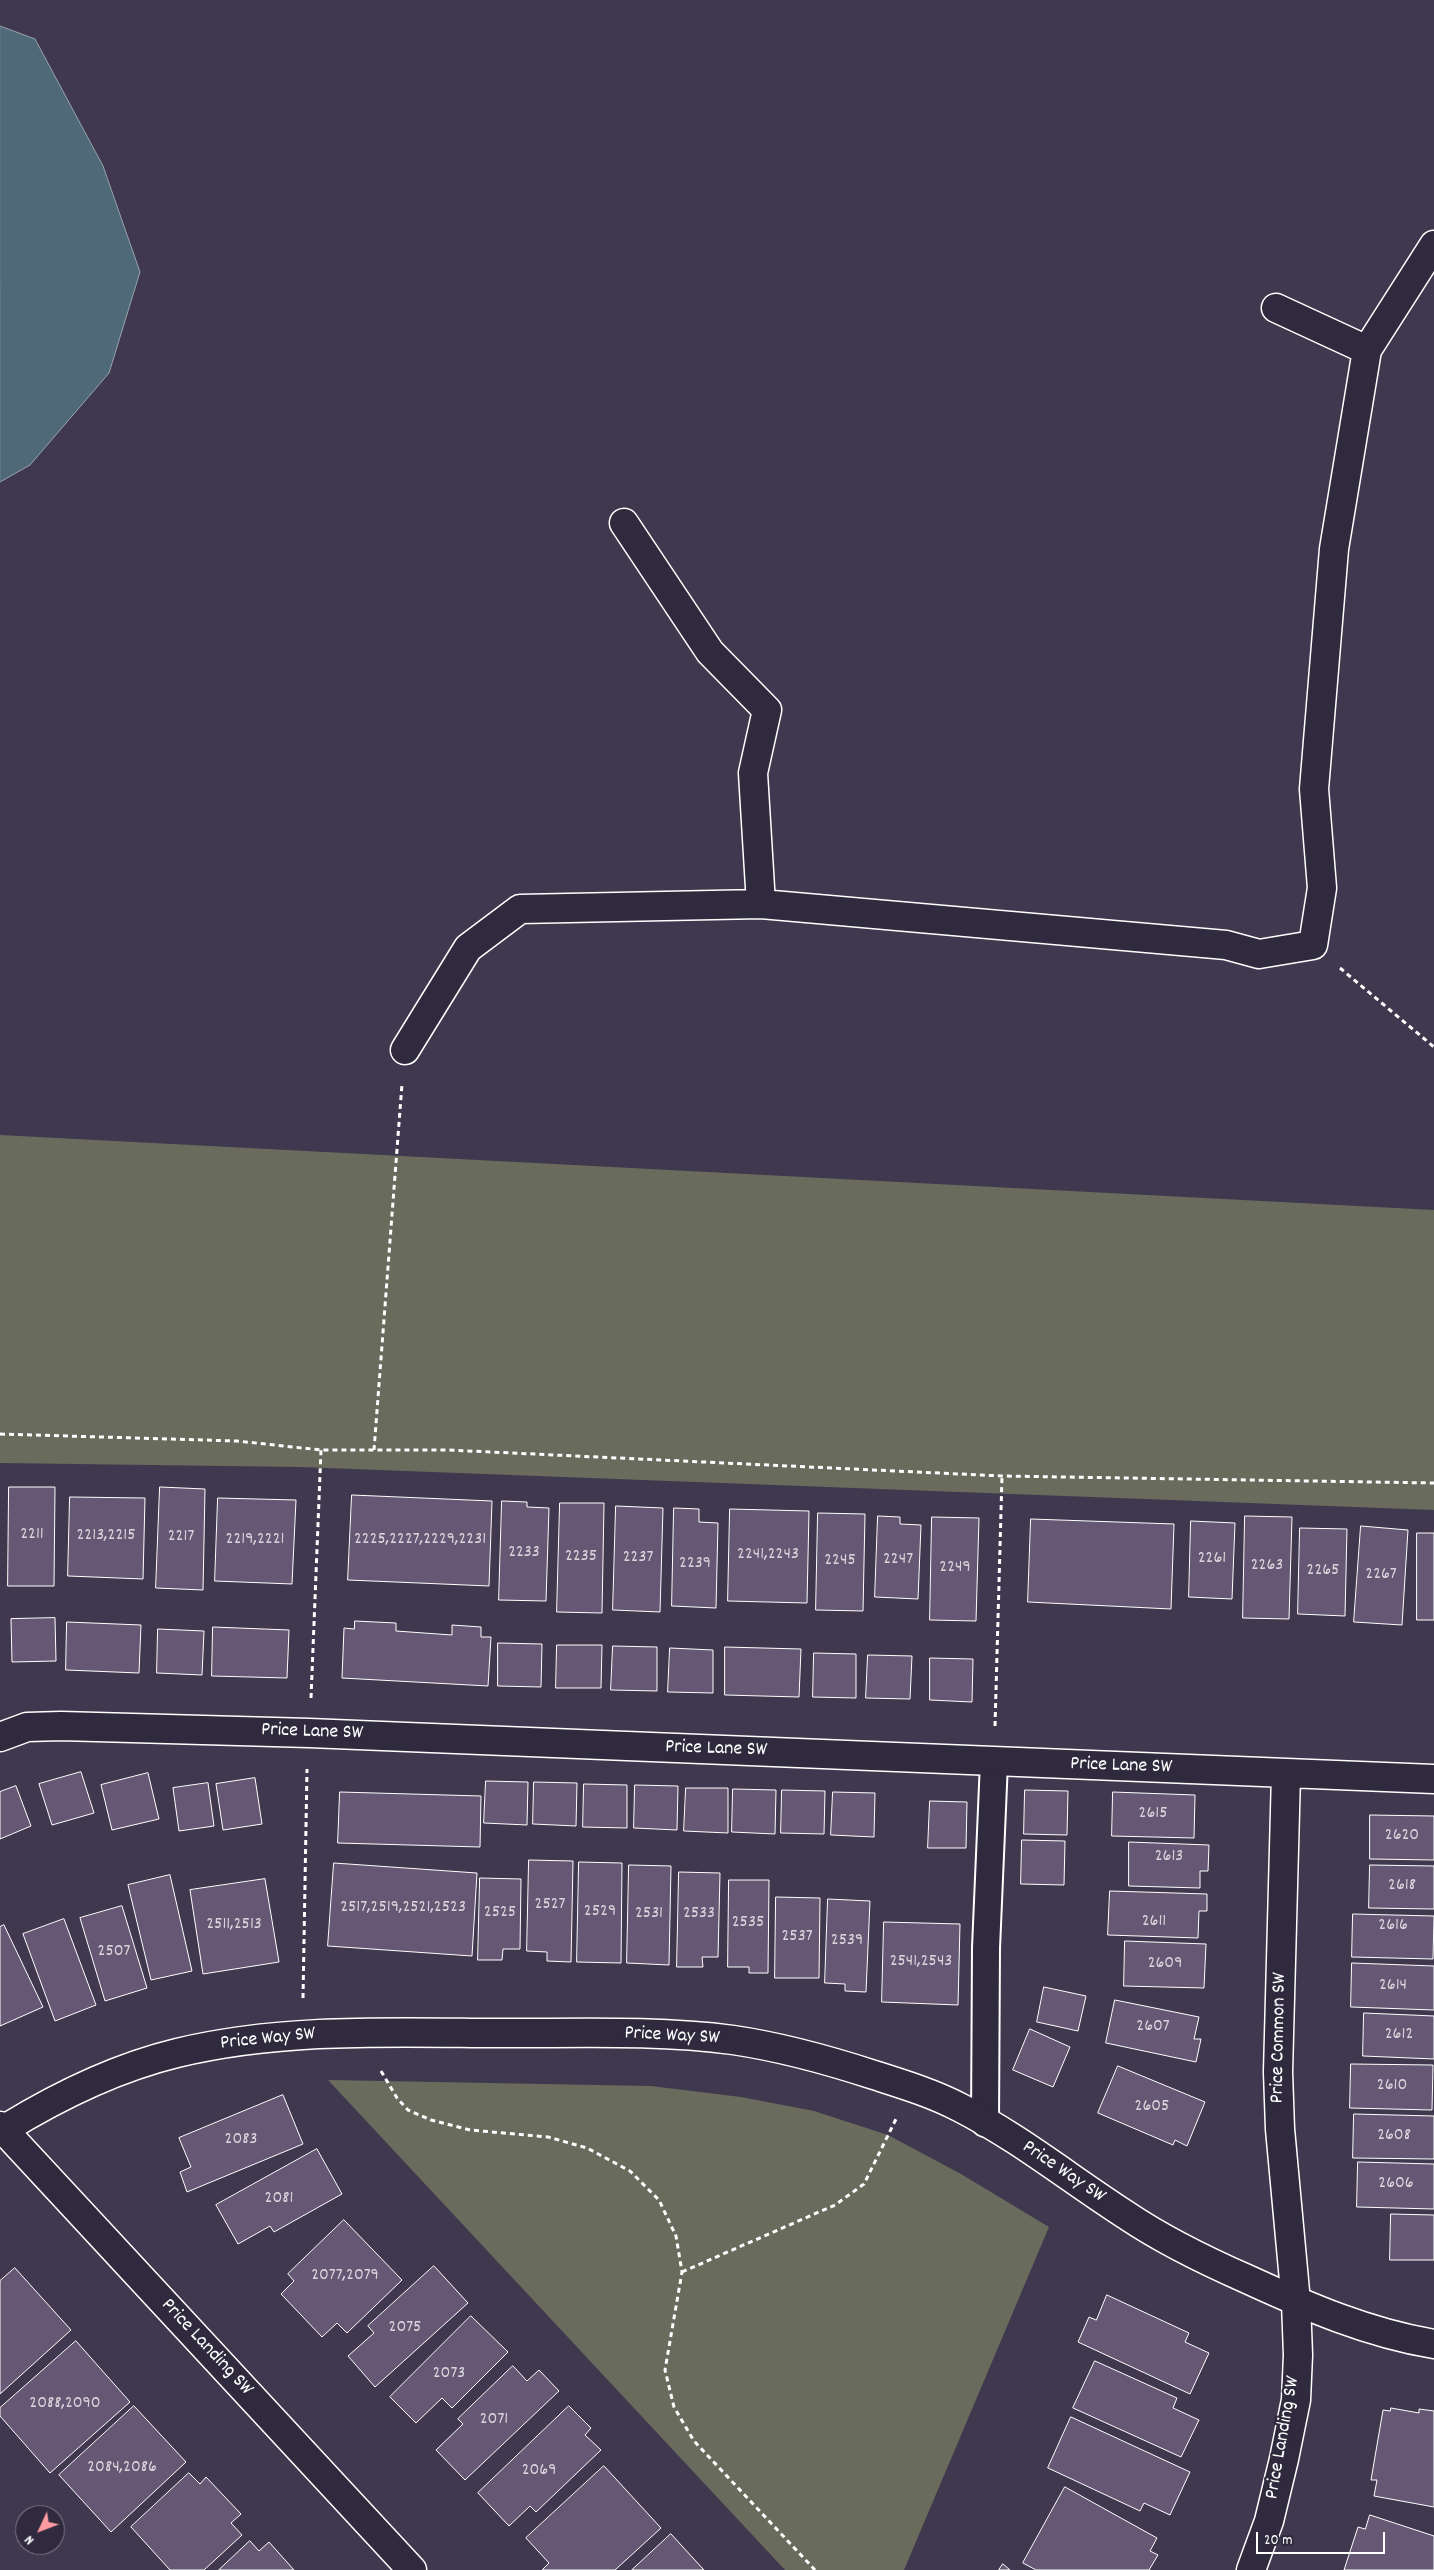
<!DOCTYPE html>
<html>
<head>
<meta charset="utf-8">
<style>
	body { margin:0 }
	#map { position:relative; width:1434px; height:2570px; overflow:hidden; background:#40384e; font-family:Dekko,sans-serif }
	canvas { display:block }
	.north { position:absolute; left:15px; top:2505px; width:50px; height:50px; box-sizing:border-box; background:#2f2a3d; border:1px solid #827f8b; border-radius:50%; rotate:227deg; font-size:14px; font-weight:700; line-height:20px; text-align:center; color:#fff }
	.north::after { content:''; display:block; margin:auto; width:18px; height:22px; background:#ff9aa2; clip-path:polygon(50% 0,100% 100%,50% 72%,0 100%) }
	.scale { position:absolute; left:1256px; top:2532px; width:129px; height:22px; box-sizing:border-box; border:2px solid #fff; border-top:0; padding-left:6px; font-size:15px; line-height:18px; white-space:nowrap; color:#fff; -webkit-text-stroke:4px #2f2a3d; paint-order:stroke }
</style>
</head>
<body>
<div id="map">
<canvas width="1434" height="2570"></canvas>
<div class="north">N</div>
<div class="scale">20 m</div>
</div>
<script>
const ctx = document.querySelector('canvas').getContext('2d');
ctx.lineJoin = 'round';
function paint(path, color) {
  ctx.fillStyle = color;
  ctx.fill(path, 'evenodd');
}
function strokePath(path, color, width, dash) {
  ctx.strokeStyle = color;
  ctx.lineWidth = width;
  ctx.lineCap = dash ? 'butt' : 'round';
  ctx.setLineDash(dash || []);
  ctx.stroke(path);
}
function label(font, color, halo, rows, align = 'center') {
  ctx.font = font + ' Dekko,sans-serif';
  ctx.lineWidth = 4.5;
  ctx.setLineDash([]);
  ctx.textBaseline = 'middle';
  ctx.strokeStyle = halo;
  ctx.fillStyle = color;
  for (const [text, x, y, turn = 0] of rows) {
    ctx.save();
    ctx.translate(x, y);
    ctx.rotate((+turn || 0) * Math.PI / 180);
    ctx.textAlign = isNaN(turn) ? turn : align;
    if (halo) ctx.strokeText(text, 0, 0);
    ctx.fillText(text, 0, 0);
    ctx.restore();
  }
}
paint(new Path2D(`
	M0,1135l1434,75v300l-1134,-43 -300,-4z
	M328,2080l323,6 90,11 73,14 74,24 73,39 88,53 -145,343h-119z`), '#696b5c');
const water = new Path2D(`
	M0,26l35,13 68,127 37,106 -31,101 -79,92 -30,17z`);
paint(water, '#506978');
strokePath(water, '#96a5ae', 1);
const building = new Path2D(`
	M9,1487h46l-1,99h-46z
	M160,1487l45,2 -2,101 -47,-2z
	M352,1495l140,6 -3,85 -141,-6z
	M70,1497l75,1 -2,81 -75,-3z
	M218,1498l78,2 -4,84 -77,-3z
	M502,1501l25,1v5l22,1 -3,93 -47,-1z
	M560,1503h44l-2,110 -45,-1z
	M616,1506l47,2 -3,104 -47,-2z
	M674,1508l25,1v13l19,1 -2,85 -44,-2z
	M730,1509l79,2 -2,92 -79,-2z
	M818,1513l47,1 -2,97 -47,-1z
	M878,1516l22,1v7l21,1 -3,74 -43,-2z
	M1245,1516l47,1 -3,102 -46,-1z
	M932,1517l47,1 -3,103 -46,-1z
	M1031,1519l143,5 -3,85 -143,-7z
	M1191,1521l44,2 -3,76 -43,-2z
	M1361,1526l47,4 -6,95 -48,-3z
	M1300,1528l47,1 -2,87 -47,-2z
	M1417,1533h17v87h-17z
	M55,1618l1,43 -44,1 -1,-43z
	M355,1621l41,2v8l56,4v-10l29,2v10h10l-3,49 -146,-8 2,-50 10,1z
	M67,1622l74,3 -2,48 -73,-3z
	M213,1627l76,3 -2,48 -75,-2z
	M158,1629l46,2 -2,44 -45,-2z
	M498,1643l44,1 -1,43 -43,-1z
	M557,1645h45l-1,43h-45z
	M613,1646l44,1v44l-46,-1z
	M725,1647l76,2 -2,48 -74,-2z
	M670,1648l43,2v43l-45,-1z
	M814,1653l42,1v44l-43,-1z
	M868,1655l44,1 -2,43 -44,-1z
	M930,1658l43,1 -1,43 -42,-2z
	M81,1772l13,41 -42,12 -13,-41z
	M148,1773l11,46 -47,11 -11,-45z
	M255,1778l7,46 -39,6 -7,-46z
	M486,1781l42,1 -1,43 -43,-2z
	M534,1782l43,1 -1,43 -43,-2z
	M208,1783l6,43 -35,5 -6,-43z
	M584,1784l43,1v43l-44,-1z
	M635,1785l43,1 -1,44 -43,-2z
	M16,1786l15,40 -31,13v-47z
	M686,1788h42v45l-44,-2z
	M733,1789l43,1 -1,44 -43,-2z
	M782,1790l43,1 -1,43 -43,-1z
	M1025,1790l43,1 -1,44 -43,-1z
	M340,1792l141,4 -1,51 -142,-4z
	M833,1792l42,1 -1,44 -43,-2z
	M1113,1792l82,3 -1,43 -82,-2z
	M930,1801l37,1 -1,46h-38z
	M1370,1815l64,1v44l-64,-1z
	M1022,1840l43,1 -1,44 -43,-1z
	M1129,1842l80,3 -1,26h-8v17l-71,-2z
	M529,1860l44,1 -2,101 -24,-1v-9l-20,-1z
	M579,1862l43,1 -1,100 -44,-1z
	M334,1863l143,10 -5,83 -144,-10z
	M629,1865l42,1 -2,99 -42,-2z
	M1370,1865l64,1v43l-65,-1z
	M679,1872l41,1 -2,84h-16l1,10h-26z
	M170,1875l22,96 -41,9 -23,-95z
	M480,1878l41,1 -1,70h-17l-1,11h-24z
	M265,1879l14,83 -76,12 -13,-84z
	M729,1880h40l-1,93h-19v-6h-21z
	M1110,1891l97,3v17h-8l-1,27 -90,-3z
	M776,1897l44,1 -1,80h-44z
	M828,1899l42,2 -4,91 -21,-1v-7l-20,-1z
	M122,1906l25,82 -42,13 -25,-83z
	M1353,1914l81,2 -1,43 -81,-2z
	M64,1919l32,86 -41,16 -32,-87z
	M884,1922l76,2 -2,81 -76,-3z
	M4,1925l39,82 -43,19v-99z
	M1125,1941l81,3 -2,44 -80,-2z
	M1352,1963l82,3v44l-83,-3z
	M1044,1987l42,9 -8,35 -41,-9z
	M1115,2000l84,17 -5,22h7l-5,23 -90,-19z
	M1364,2013l70,3v43l-71,-3z
	M1030,2029l40,18 -17,40 -40,-17z
	M1351,2064l82,1 -1,45 -82,-2z
	M1118,2066l87,36 -18,44 -12,-6 -2,5 -75,-32z
	M283,2095l20,49 -116,48 -7,-20 11,-5 -12,-29z
	M1354,2114l80,2v43l-81,-1z
	M317,2149l25,45 -68,38 -4,-6 -32,18 -22,-39z
	M1358,2162l76,2v45l-77,-2z
	M1391,2214l43,1v45h-44z
	M344,2220l58,60 -55,53 -10,-10 -15,14 -41,-43 13,-13 -6,-7z
	M434,2266l34,37 -93,84 -27,-31 26,-23 -6,-7z
	M15,2268l56,62 -71,64v-113z
	M1107,2295l82,38 -4,9 24,11 -19,41 -112,-52 11,-25 7,3z
	M471,2316l37,36 -56,56 -10,-10 -26,25 -26,-26z
	M76,2341l54,61 -80,71 -50,-57v-8z
	M1095,2361l82,37 -4,10 26,12 -18,37 -108,-49z
	M513,2366l14,15 12,-11 20,21 -94,89 -29,-30 27,-26 -5,-5z
	M134,2406l52,56 -75,70 -52,-57z
	M569,2406l22,22 -6,7 16,15 -65,62 -6,-6 -21,20 -31,-33z
	M1391,2408l28,5v-4l15,2v96l-60,-11 3,-16h-6l12,-70 7,1z
	M1071,2417l119,55 -20,43 -26,-12 -4,8 -92,-43z
	M604,2466l57,62 -46,42h-73l7,-7 -23,-25z
	M189,2473l11,11 6,-7 35,37 -10,9 11,12 -38,35h-34l-39,-43z
	M1065,2487l92,51 -7,13 8,4 -9,15h-113l-13,-7z
	M1370,2515l64,21v34h-90l14,-43 7,2z
	M671,2534l33,36h-72z
	M250,2541l9,10 10,-9 25,28h-75z
	M1003,2564l7,6h-11z`);
paint(building, '#665874');
strokePath(building, '#fff', 1);
const service = new Path2D(`
	M985,2123l1,-175 8,-186`);
const minor = new Path2D(`
	M1276,308l91,42
	M624,523l86,129 57,58 -14,63 8,131
	M405,1050l63,-102 52,-39 241,-5 465,41 33,9 54,-9 9,-57 -8,-99 20,-240 33,-199 67,-105
	M0,1737l27,-10 34,-1 248,7 1125,46
	M0,2126l412,444
	M3,2130c55,-34 112,-62 174,-77 100,-24 203,-21 304,-20 83,1 169,-4 252,7 48,7 95,20 141,35 28,9 58,18 85,32 59,30 111,72 167,108 37,25 80,46 121,64 61,28 121,54 187,65
	M1251,2570l18,-49 15,-62 12,-59 2,-45 -2,-53 -16,-173 -2,-57 8,-298`);
strokePath(service, '#fff', 30);
strokePath(minor, '#fff', 31);
strokePath(new Path2D(`
	M1340,968l94,79
	M0,1434l237,7 84,9h127l554,26 432,7
	M374,1450l28,-366
	M311,1698l10,-248
	M995,1726l7,-250
	M303,1998l4,-229
	M381,2071l16,27 11,12 23,10 39,10 78,7 39,11 43,23 29,29 17,36 6,36 -17,98 9,37 20,34 121,129
	M682,2272l153,-67 29,-21 32,-65`), '#fff', 3, [5, 4]);
strokePath(service, '#2f2a3d', 26);
strokePath(minor, '#2f2a3d', 28);
label('18px', '#d9d5dc', null, [
	["2211",32,1536],
	["2213,2215",106,1537],
	["2217",181,1538],
	["2219,2221",255,1541],
	["2225,2227,2229,2231",420,1541],
	["2233",524,1554],
	["2241,2243",768,1556],
	["2235",581,1558],
	["2237",638,1559],
	["2261",1212,1560],
	["2247",898,1561],
	["2245",840,1562],
	["2239",695,1565],
	["2263",1267,1567],
	["2249",955,1569],
	["2265",1323,1572],
	["2267",1381,1576],
	["2615",1153,1815],
	["2620",1402,1837],
	["2613",1169,1858],
	["2618",1402,1887],
	["2527",550,1906],
	["2517,2519,2521,2523",403,1909],
	["2529",600,1913],
	["2525",500,1914],
	["2531",649,1915],
	["2533",699,1915],
	["2611",1154,1923],
	["2535",748,1924],
	["2511,2513",234,1926],
	["2616",1393,1927],
	["2537",797,1938],
	["2539",847,1942],
	["2507",114,1953],
	["2541,2543",921,1963],
	["2609",1165,1965],
	["2614",1393,1987],
	["2607",1153,2028],
	["2612",1399,2036],
	["2610",1392,2087],
	["2605",1152,2108],
	["2608",1394,2137],
	["2083",241,2141],
	["2606",1396,2185],
	["2081",279,2200],
	["2077,2079",345,2277],
	["2075",405,2329],
	["2073",449,2375],
	["2088,2090",65,2405],
	["2071",494,2421],
	["2084,2086",122,2469],
	["2069",539,2472]
]);
label('20px', '#fff', '#2f2a3d', [
	["Price Lane SW",312,1733,2],
	["Price Lane SW",716,1750,2],
	["Price Lane SW",1121,1767,2],
	["Price Way SW",672,2037,3],
	["Price Common SW",1280,2038,-89],
	["Price Way SW",268,2040,-6],
	["Price Way SW",1063,2173,34],
	["Price Landing SW",206,2348,47],
	["Price Landing SW",1284,2438,-80]
]);
</script>
</body>
</html>
